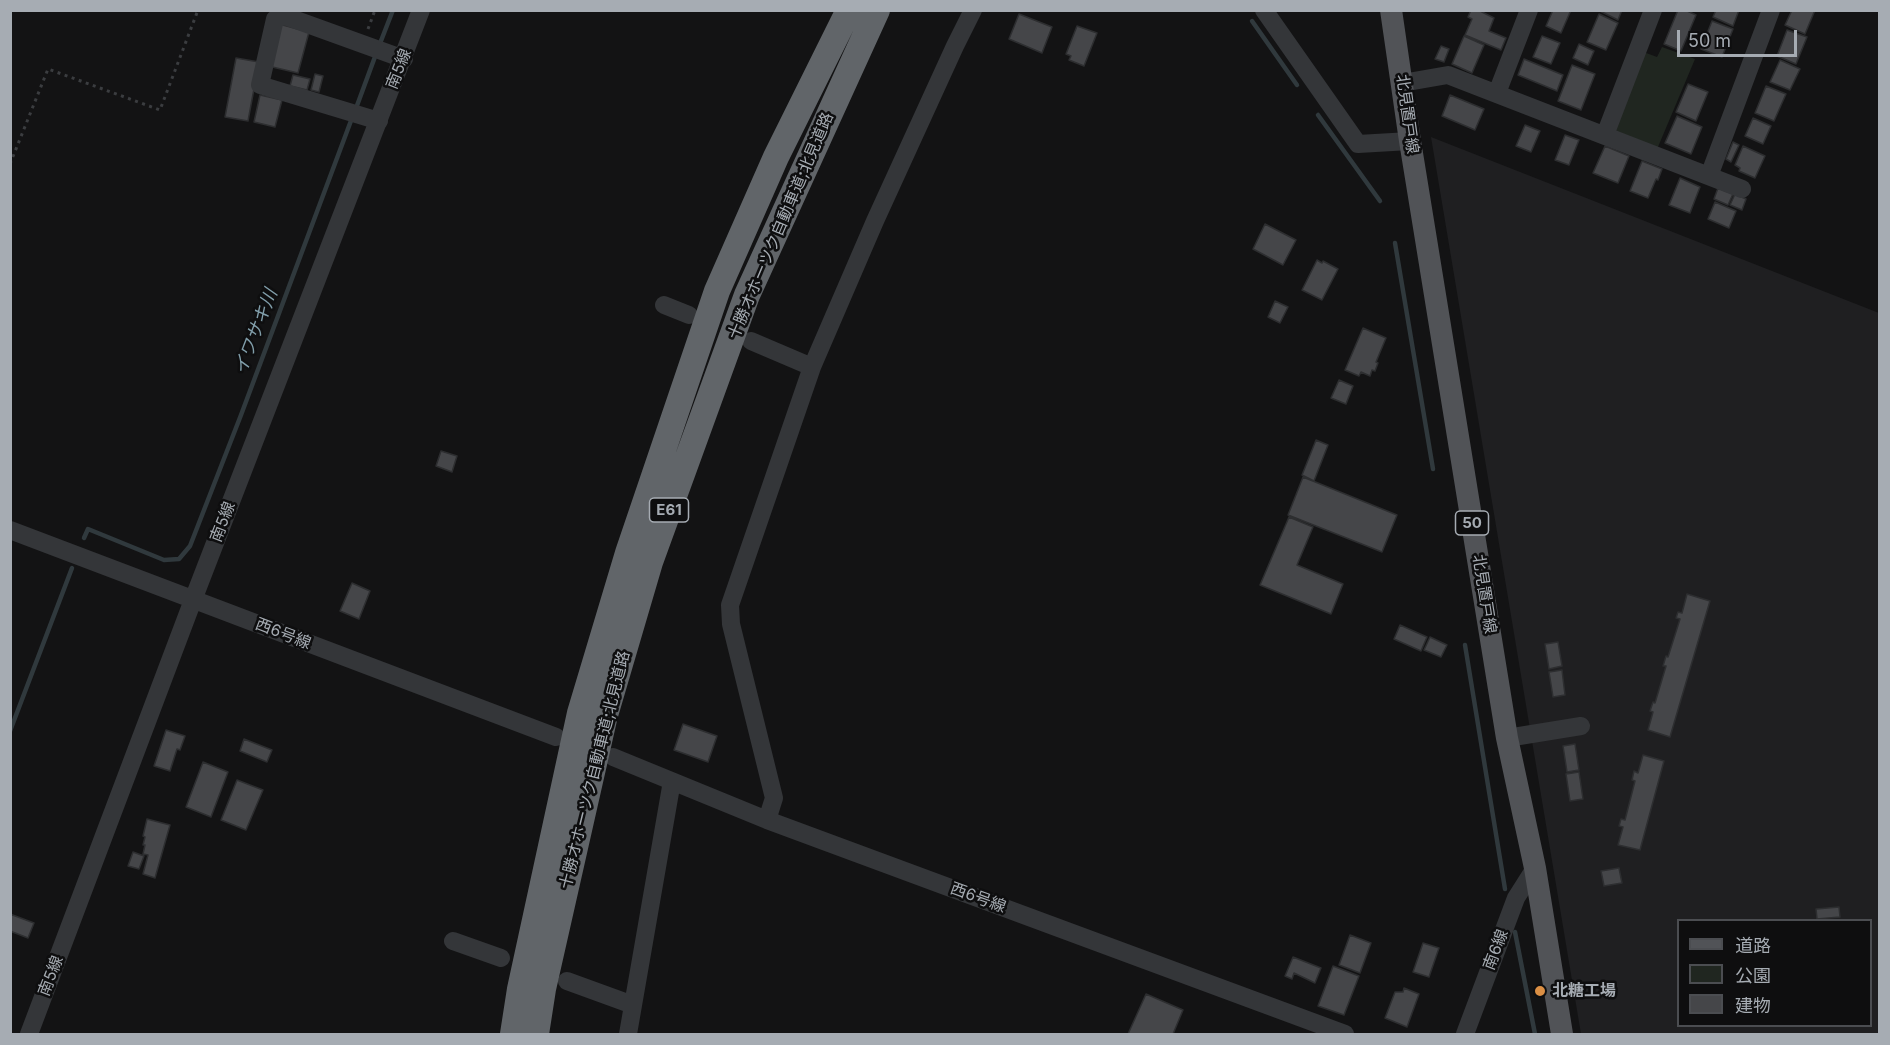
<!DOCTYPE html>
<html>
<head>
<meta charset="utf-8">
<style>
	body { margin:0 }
	#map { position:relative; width:1890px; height:1045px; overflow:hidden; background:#131314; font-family:Inter,"Noto Sans JP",sans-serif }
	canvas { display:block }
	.frame { position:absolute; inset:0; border:12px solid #a6acb3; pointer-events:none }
	.legend { position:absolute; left:1677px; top:919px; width:195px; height:108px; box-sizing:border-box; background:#0e0e0f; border:2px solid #4b4d51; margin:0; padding:8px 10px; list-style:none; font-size:18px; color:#a6acb3 }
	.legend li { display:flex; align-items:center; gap:12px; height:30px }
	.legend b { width:30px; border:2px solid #4b4d51 }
	.scale { position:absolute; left:1677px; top:30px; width:120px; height:27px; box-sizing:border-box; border:3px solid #a6acb3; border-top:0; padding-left:8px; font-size:18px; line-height:21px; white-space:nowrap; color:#a6acb3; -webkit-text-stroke:4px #0e0e0f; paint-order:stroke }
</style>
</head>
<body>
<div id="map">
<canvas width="1890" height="1045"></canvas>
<div class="frame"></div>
<ul class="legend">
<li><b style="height:8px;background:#515357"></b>道路</li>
<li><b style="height:16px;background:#202620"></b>公園</li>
<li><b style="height:16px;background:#454649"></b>建物</li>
</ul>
<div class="scale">50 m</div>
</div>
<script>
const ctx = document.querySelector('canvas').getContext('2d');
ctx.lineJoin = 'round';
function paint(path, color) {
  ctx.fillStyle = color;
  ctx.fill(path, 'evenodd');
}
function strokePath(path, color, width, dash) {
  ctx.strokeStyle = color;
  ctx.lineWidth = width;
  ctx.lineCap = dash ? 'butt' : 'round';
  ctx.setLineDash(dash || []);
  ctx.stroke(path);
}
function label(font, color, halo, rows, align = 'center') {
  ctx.font = font + ' Inter,"Noto Sans JP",sans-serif';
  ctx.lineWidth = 5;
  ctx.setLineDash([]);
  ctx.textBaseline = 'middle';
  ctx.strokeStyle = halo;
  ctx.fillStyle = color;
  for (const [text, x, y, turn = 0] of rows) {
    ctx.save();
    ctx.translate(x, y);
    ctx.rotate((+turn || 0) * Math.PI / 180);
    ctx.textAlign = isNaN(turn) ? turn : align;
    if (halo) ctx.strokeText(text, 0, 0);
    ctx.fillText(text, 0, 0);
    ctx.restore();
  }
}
paint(new Path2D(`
	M1431,137l448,176v721h-298zM1678,920h192v106h-192z`), '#1f1f21');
paint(new Path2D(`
	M1662,47l33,12 -40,95 -50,-19 33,-85 19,7z`), '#202620');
strokePath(new Path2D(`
	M1252,21l45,64
	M379,46l14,-36
	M355,111l21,-57
	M1318,115l62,86
	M1395,243l38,226
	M84,538l4,-9 76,31 15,-1 11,-13 51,-131 111,-297
	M1465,645l40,244
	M10,731l62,-163
	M1515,932l20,102`), '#30393d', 4.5);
const building = new Path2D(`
	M1471,10h7l16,8 -5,13 17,7 -5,12 -36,-15 7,-16 -4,-2z
	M1553,10h18l-10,23 -15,-7z
	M1598,10h24l-4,10z
	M1678,10h7l11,5 -15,36 -17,-7z
	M1716,10h23l-6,16 -20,-9z
	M1815,10l-10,24 -20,-9 7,-15z
	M1019,14l33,13 -10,26 -33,-14z
	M1599,14l19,9 -12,27 -19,-8z
	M1712,21l21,8 -11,28 -21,-8z
	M279,24l30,8 -11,41 -30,-7z
	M1077,26l20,7 -13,33 -15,-6 2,-4 -5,-2z
	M1787,30l20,7 -11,27 -19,-8z
	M1464,36l20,9 -12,28 -20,-9z
	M1542,36l18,7 -9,21 -18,-7z
	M1579,44l15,7 -6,14 -15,-7z
	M1441,46l8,3 -5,13 -9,-3z
	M236,58l23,4 -11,59 -23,-4z
	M1524,59l39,16 -6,16 -39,-16z
	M1780,60l20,9 -10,21 -20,-8z
	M1572,65l23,9 -14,36 -23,-9z
	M315,74l8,2 -4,16 -8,-2z
	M293,75l17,4 -3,11 -17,-4z
	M1688,84l20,8 -12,29 -20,-9z
	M1766,86l20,8 -12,27 -19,-8z
	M260,95l22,5 -7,27 -21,-5z
	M1450,95l34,14 -9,21 -33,-14z
	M1677,116l25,11 -11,27 -26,-11z
	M1753,118l18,8 -8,18 -18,-8z
	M1525,125l15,6 -9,21 -15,-6z
	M1565,135l14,5 -10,25 -14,-5z
	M1733,142l6,3 -8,17 -5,-3z
	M1605,146l24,10 -11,27 -25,-10z
	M1743,146l22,10 -10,22 -16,-7 1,-3 -5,-3z
	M1642,161l20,8 -4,11 -2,-1 -8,19 -18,-7z
	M1680,178l20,9 -10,26 -21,-8z
	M1718,188l15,6 -5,11 -14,-6z
	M1735,194l11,5 -4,11 -12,-5z
	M1715,202l21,9 -7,17 -21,-9z
	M1265,224l31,16 -13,25 -30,-16z
	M1317,260l5,3 1,-2 15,8 -16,31 -20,-10z
	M1275,301l13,6 -8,16 -12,-6z
	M1363,328l23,10 -10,24 2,1 -3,8 -3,-1 -2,6 -9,-4 -2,4 -14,-6z
	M1339,380l14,6 -7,18 -15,-6z
	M1316,440l12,5 -14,36 -12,-6z
	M441,451l16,5 -5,16 -16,-6z
	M1303,477l94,38 -15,37 -94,-37z
	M1289,517l24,10 -16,38 46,19 -12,30 -71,-29z
	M352,583l18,8 -11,28 -19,-8z
	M1687,594l23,7 -40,136 -22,-7 5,-18 -3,-1 3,-9 2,1 11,-37h-3l3,-10 2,1 12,-38 -4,-1 2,-6 4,1z
	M1400,625l27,12 -6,14 -27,-12z
	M1430,637l17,8 -6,12 -17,-7z
	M1558,642l4,24 -13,3 -4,-25z
	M1562,670l3,25 -12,2 -4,-25z
	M683,724l34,12 -9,26 -34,-12z
	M166,730l19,6 -5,14 -3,-1 -7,22 -16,-5z
	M244,739l28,11 -5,12 -27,-11z
	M1575,744l4,26 -12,2 -4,-26z
	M1643,755l21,6 -24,89 -22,-5 5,-18 -4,-1 2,-7 4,1 10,-39 -3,-1 2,-9 4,2z
	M203,762l25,10 -17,45 -25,-10z
	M1579,772l4,27 -13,2 -4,-27z
	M237,780l26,10 -17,40 -25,-10z
	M147,819l23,6 -15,53 -12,-4 5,-19 -5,-1 2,-9h-2l2,-8 -2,-1z
	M133,852l11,4 -5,13 -11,-3z
	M1619,868l3,15 -18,3 -3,-15z
	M1839,907l1,10 -23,2 -1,-10z
	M10,914l24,9 -6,15 -18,-7z
	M1350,935l21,8 -11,30 -21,-8z
	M1423,943l16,5 -10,29 -16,-5z
	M1293,957l28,11 -6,15 -21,-10 -2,6 -7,-3z
	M1333,966l26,10 -15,39 -26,-9z
	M1404,988l15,6 -12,33 -22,-9 10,-26h8z
	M1146,994l37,16 -10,24h-45z`);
paint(building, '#454649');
strokePath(building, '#2d2e30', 1.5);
strokePath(new Path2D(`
	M368,29l7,-19
	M10,164l38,-95 112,41 38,-100`), '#3b3d40', 3, [3, 4.5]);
strokePath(new Path2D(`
	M1264,10l94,134 52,-3
	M1402,83l46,-8 294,114
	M1497,93l32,-83
	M379,121l-119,-36 15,-66 10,-3 119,43
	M1605,135l48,-125
	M1709,176l62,-166
	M664,305l25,10
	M751,341l61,26
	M10,530l546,207
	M1507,738l74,-12
	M613,757l154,63 578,214
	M767,820l7,-22 -43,-174 -1,-19 82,-238 63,-146 80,-175 18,-36
	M453,941l48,17
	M567,981l66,24
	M29,1034l164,-434 228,-590
	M628,1034l44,-253
	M1465,1034l51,-136 19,-30`), '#343639', 18);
strokePath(new Path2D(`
	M1391,10l19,131 97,597 28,130 27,166`), '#515357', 22);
strokePath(new Path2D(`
	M513,1034l7,-45 60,-276 48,-160 89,-262 59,-134 73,-147
	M536,1034l7,-45 62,-274 45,-153 97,-267 130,-285`), '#616569', 26);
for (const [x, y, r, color] of [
	[1540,991,6,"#db8f44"]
]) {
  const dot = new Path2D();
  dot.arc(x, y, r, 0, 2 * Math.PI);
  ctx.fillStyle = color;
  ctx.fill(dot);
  strokePath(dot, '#0e0e0f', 2);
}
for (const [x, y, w] of [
	[669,510,39],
	[1472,523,33]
]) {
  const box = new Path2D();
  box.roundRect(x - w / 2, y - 12, w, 24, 4.5);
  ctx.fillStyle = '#0e0e0f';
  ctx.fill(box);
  strokePath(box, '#a6acb3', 1.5);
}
label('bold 15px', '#a6acb3', null, [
	["E61",669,510],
	["50",1472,523]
]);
label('16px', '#a6acb3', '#0e0e0f', [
	["南5線",399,69,-68],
	["北見置戸線",1407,114,82],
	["十勝オホーツク自動車道;北見道路",781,226,-67],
	["南5線",223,522,-69],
	["北見置戸線",1484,594,81],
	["西6号線",283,634,21],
	["十勝オホーツク自動車道;北見道路",595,770,-76],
	["西6号線",978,898,20],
	["南6線",1496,950,-69],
	["南5線",51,976,-69]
]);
label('bold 16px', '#a6acb3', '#0e0e0f', [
	["北糖工場",1552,991]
], 'left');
label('italic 18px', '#819eaa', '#0e0e0f', [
	["イワサキ川",256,332,-69]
]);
</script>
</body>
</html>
